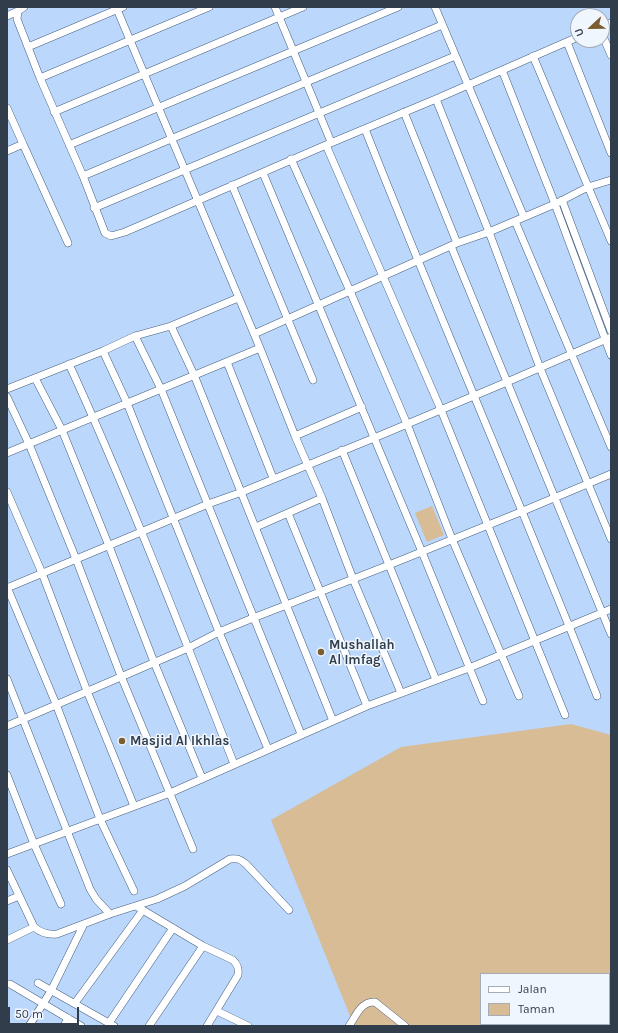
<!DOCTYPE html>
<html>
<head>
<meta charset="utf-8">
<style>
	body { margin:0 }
	#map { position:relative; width:618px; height:1033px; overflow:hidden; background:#bbd7fc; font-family:Karla,sans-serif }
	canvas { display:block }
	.frame { position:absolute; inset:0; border:8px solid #323d4c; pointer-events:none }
	.legend { position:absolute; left:480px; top:973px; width:130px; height:52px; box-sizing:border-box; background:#f0f6fe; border:1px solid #a4acb7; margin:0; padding:5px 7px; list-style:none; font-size:12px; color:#323d4c }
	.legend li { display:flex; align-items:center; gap:8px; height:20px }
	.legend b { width:20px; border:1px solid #a4acb7 }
	.north { position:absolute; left:570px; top:8px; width:40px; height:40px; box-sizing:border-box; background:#f0f6fe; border:1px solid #a4acb7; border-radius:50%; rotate:248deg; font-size:11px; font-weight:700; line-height:16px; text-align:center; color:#323d4c }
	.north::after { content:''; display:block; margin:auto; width:14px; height:18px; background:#7b5d31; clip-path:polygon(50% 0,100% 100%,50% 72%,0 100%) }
	.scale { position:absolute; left:8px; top:1007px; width:71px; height:18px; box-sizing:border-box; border:2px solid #323d4c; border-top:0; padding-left:5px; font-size:12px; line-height:14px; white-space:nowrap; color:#323d4c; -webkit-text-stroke:3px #f0f6fe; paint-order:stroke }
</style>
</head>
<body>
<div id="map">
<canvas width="618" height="1033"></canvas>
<div class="frame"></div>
<ul class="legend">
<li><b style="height:5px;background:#fff"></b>Jalan</li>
<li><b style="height:11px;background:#d7bc96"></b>Taman</li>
</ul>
<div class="north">U</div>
<div class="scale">50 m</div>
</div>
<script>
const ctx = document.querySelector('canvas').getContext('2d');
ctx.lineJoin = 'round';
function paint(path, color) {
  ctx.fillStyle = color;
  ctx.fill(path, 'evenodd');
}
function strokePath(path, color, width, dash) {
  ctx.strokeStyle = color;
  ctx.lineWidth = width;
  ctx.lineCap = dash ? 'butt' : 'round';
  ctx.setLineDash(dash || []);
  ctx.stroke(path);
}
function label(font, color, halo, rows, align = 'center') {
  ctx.font = font + ' Karla,sans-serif';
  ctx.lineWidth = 3;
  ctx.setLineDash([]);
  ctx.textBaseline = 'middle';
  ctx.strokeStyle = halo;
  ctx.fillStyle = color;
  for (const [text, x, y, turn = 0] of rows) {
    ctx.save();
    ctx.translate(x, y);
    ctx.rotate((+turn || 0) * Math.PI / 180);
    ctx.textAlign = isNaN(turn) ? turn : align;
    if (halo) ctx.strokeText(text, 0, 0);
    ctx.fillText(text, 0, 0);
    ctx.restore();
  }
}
paint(new Path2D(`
	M432,506l12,29 -17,7 -12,-29z
	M571,724l40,11v291h-257l-83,-206 130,-73zM481,974h128v50h-128z`), '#d7bc96');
const minor = new Path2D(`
	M24,7l-6,4 -1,8 23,59 43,98 22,57 6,3 14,-4 201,-87 110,-46 142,-62
	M116,7l144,341 35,88 27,62 31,81 48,114
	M275,7l56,135
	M435,7l89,210
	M7,16l11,-5
	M602,27l9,-4
	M602,34l9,21
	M567,42l44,111
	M28,47l95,-40
	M533,56l78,185
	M502,70l53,134 56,151
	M40,78l169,-71
	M436,99l53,133 51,136 71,171
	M7,108l16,36 -16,7
	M54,112l249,-105
	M404,112l53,131
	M365,129c75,190 157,377 232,567
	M23,144l45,99
	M69,145l329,-138
	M326,145l115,265 124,305
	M291,159l59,132 57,133 45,115 67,157
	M263,173l159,379 61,149
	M83,176l359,-151
	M232,185l81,195
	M562,200l49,131
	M94,208l361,-152
	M515,221l96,226
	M451,246l160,388
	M238,298l-67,28 23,49 139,346
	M254,334l203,-91 32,-11 66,-28 33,-17 23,-7
	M135,336l26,53 140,345
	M103,351l24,52 92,229 49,117
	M227,362l46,116
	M69,364c60,131 112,266 165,400
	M35,378l27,52 47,116 45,116 48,116
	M7,389l96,-38 32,-15 36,-10
	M7,397l22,47 47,115 45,117 72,173
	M295,436l67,-29
	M342,450l94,230
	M7,453l253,-105
	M7,492l35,81 45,118 47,115
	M288,513l79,193
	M256,527l66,-29
	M7,587l49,117 44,115 34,72
	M7,588l201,-84 34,-12 132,-54 133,-56 104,-45
	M7,679l83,210 6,10 14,15
	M7,726l181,-78 31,-16 34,-14 136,-53 134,-54 88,-37
	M7,775l27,69 27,60
	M7,854l163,-61 197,-87 102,-38 142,-59
	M7,870l27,57c7,6 14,8 23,7l53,-20 47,-15 28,-13 45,-27c7,-1 10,0 16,5l43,46
	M7,901l12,-5
	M136,906l67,40 30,14c5,5 6,9 5,15l-31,51
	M7,940l27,-13
	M38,983l76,43
	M7,984h3l71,42
	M75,1003l68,-93
	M217,1011l31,15
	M109,1023l64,-95
	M29,1026l22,-35 33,-67
	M64,1026l4,-8
	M149,1026l54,-80
	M349,1026c7,-10 12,-25 26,-24l30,24`);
strokePath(minor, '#465f7f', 8);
strokePath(minor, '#fff', 7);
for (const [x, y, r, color] of [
	[321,652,4,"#7b5d31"],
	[122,741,4,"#7b5d31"]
]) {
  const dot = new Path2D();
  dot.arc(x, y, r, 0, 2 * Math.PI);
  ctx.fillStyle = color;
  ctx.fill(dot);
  strokePath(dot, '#f0f6fe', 1.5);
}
label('bold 13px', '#323d4c', '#f0f6fe', [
	["Mushallah",329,645],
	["Al Imfag",329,660],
	["Masjid Al Ikhlas",130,741]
], 'left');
</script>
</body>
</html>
